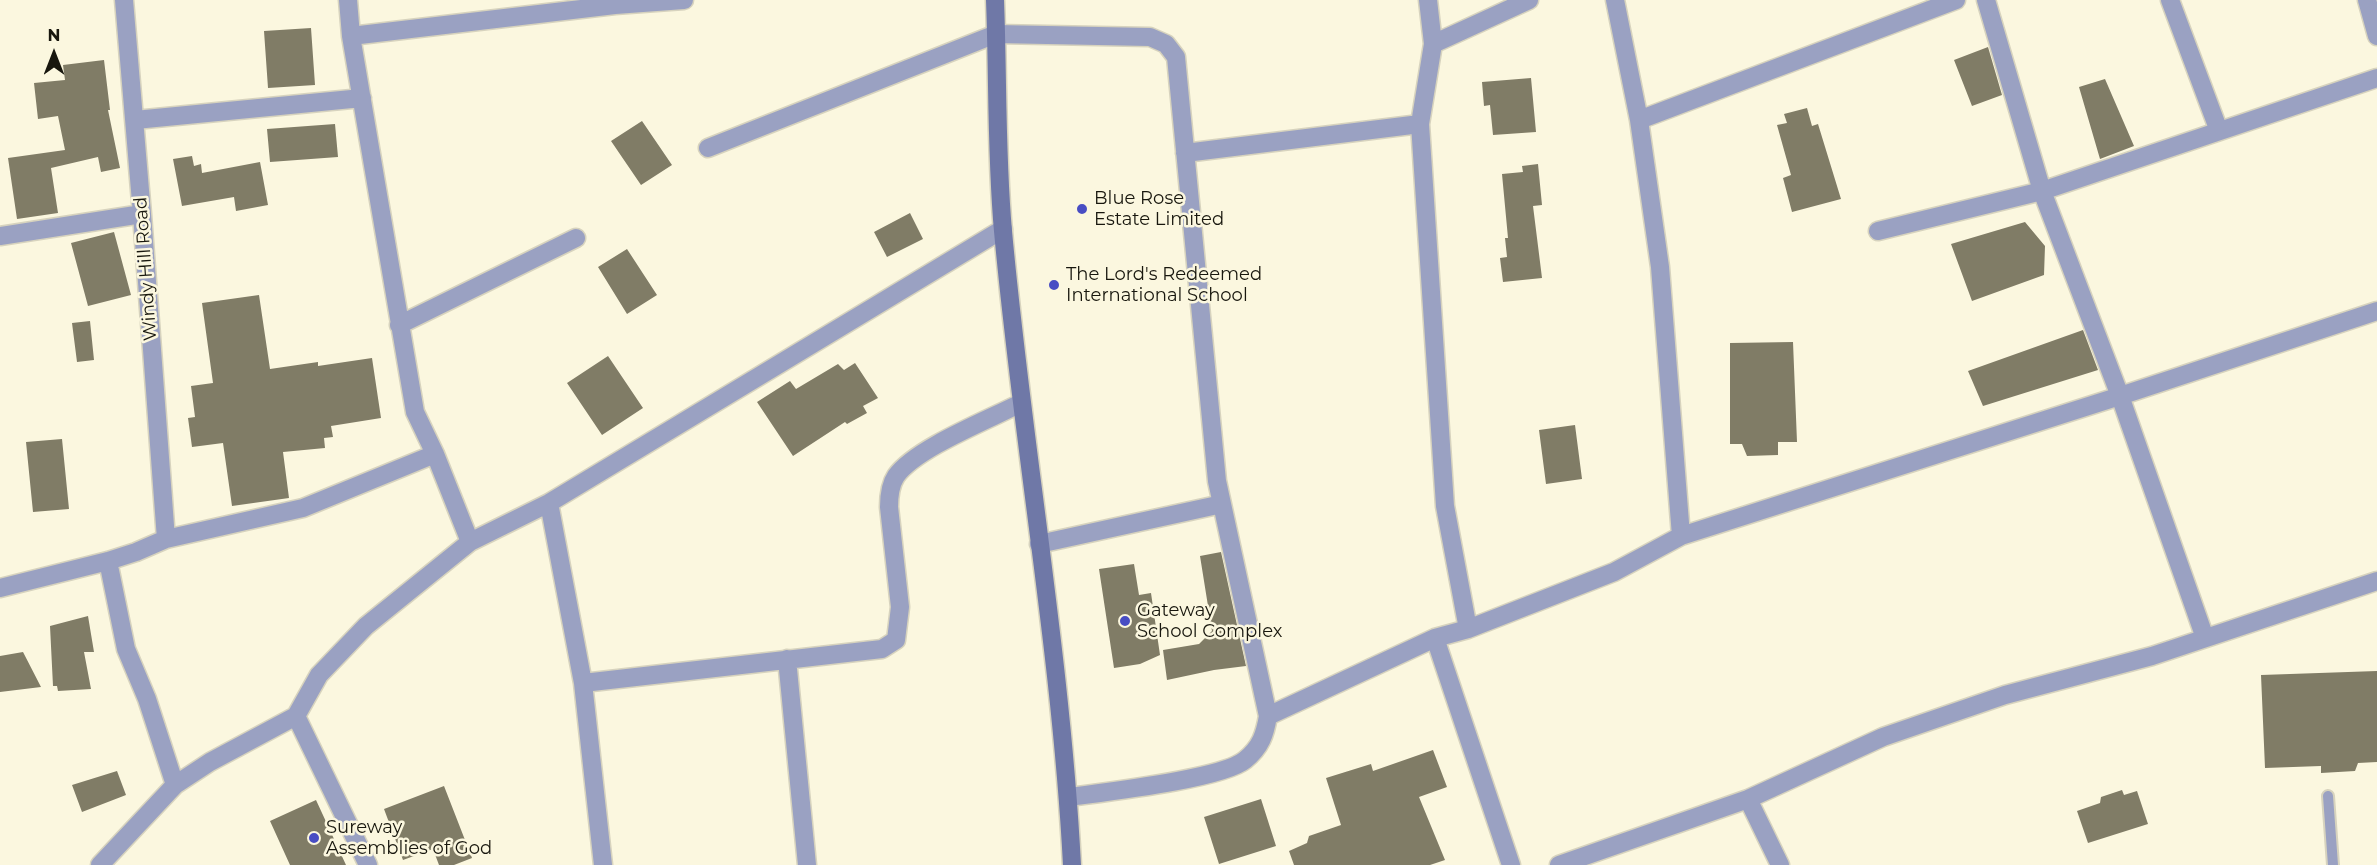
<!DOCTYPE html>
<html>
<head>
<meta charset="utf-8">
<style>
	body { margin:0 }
	#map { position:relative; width:2377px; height:865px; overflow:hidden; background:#fbf7df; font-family:Montserrat,sans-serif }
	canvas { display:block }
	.north { position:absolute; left:24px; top:24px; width:60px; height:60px; -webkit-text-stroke:4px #fbf7df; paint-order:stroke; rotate:0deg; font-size:16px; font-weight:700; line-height:24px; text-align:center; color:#18170e }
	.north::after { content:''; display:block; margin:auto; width:21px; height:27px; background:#18170e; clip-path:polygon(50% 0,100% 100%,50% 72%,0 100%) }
</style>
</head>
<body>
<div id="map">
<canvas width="2377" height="865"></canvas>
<div class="north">N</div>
</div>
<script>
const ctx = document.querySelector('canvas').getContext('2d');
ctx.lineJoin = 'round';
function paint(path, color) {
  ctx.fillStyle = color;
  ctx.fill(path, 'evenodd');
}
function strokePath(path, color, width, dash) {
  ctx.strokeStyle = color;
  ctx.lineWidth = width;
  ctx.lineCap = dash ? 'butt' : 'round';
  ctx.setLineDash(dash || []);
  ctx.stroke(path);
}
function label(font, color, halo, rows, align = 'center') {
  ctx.font = font + ' Montserrat,sans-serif';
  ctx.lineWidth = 5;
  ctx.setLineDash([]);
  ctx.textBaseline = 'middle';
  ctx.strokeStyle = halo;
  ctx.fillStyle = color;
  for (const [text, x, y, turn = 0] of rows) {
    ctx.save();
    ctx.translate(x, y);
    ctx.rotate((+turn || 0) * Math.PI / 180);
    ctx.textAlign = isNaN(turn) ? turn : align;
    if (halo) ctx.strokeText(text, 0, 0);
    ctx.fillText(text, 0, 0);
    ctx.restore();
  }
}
paint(new Path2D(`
	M311,28l4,57 -47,3 -4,-57z
	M1988,47l14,48 -30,11 -18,-46z
	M104,60l6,50h-2l12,58 -19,4 -3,-15 -47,11 7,45 -41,6 -9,-61 57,-8 -7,-34 -20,3 -4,-36 31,-3 -2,-15z
	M1531,78l5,54 -43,3 -3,-30 -6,1 -2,-24z
	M2105,79l29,67 -34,13 -21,-72z
	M1807,108l5,18 6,-2 23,75 -49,13 -9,-34 8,-3 -14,-50 10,-2 -3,-9z
	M642,121l30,44 -31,20 -30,-44z
	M335,124l3,33 -68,5 -3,-33z
	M192,156l2,10 7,-2 1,9 58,-11 8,43 -32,6 -2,-14 -52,9 -9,-47z
	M1538,164l4,41 -9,1 9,72 -39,4 -3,-24 7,-1 -2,-19h3l-6,-64 21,-2 -1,-6z
	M910,213l13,26 -36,18 -13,-25z
	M2025,222l20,24 -1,29 -72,26 -21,-57z
	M114,232l17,63 -43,11 -17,-63z
	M627,249l30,46 -30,19 -29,-47z
	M259,295l11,74 48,-7v4l54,-8 9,60 -50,8 2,11 -9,1 1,10 -42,4 6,46 -57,8 -9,-63 -31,4 -4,-29 7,-1 -4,-31 22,-3 -11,-80z
	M90,321l4,39 -17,2 -5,-39z
	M2083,330l15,40 -115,36 -15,-35z
	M1793,342l4,100h-19v13l-31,1 -5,-12h-12v-101z
	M608,356l35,52 -41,27 -35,-52z
	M855,363l23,35 -15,8 4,7 -20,11 -2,-2 -52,34 -36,-54 33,-21 6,8 42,-25 6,6z
	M1575,425l7,54 -36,5 -7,-54z
	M62,439l7,70 -36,3 -7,-70z
	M1221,552l25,114 -32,4 -47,10 -4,-30 36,-6 13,-13 -12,-75z
	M1134,564l5,31 12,-2 9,62 -20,9 -26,4 -15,-99z
	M88,616l6,36h-10l7,37 -33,2 -1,-5h-4l-3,-60z
	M23,652l18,35 -41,5v-36z
	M2377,671v91l-19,1 -3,8 -34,2v-7l-56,2 -4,-93z
	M1433,750l14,37 -28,10 26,63 -15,5h-136l-5,-14 18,-8 2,-7 32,-11 -15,-47 45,-14 2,7z
	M117,771l9,24 -44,17 -10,-27z
	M444,786l28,72 -18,7h-15l-6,-16 -30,11 -19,-51z
	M2122,790l2,5 13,-4 11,33 -60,19 -11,-32 23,-8 1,-6z
	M1261,799l15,47 -57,18 -15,-47z
	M316,800l30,65h-56l-20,-44z`), '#807c66');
const lane = new Path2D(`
	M2328,796l5,69`);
const street = new Path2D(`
	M124,0l18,214 24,325
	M348,0l3,36 64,376 20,42 35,88
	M1428,0l5,44 -13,80 25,382 23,123
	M1615,0l24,120 21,147 21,269
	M1986,0l56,191 78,205 85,242
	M2170,0l49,131
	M2367,0l10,36
	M351,36l264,-31 69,-5
	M1433,44l96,-44
	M135,120l227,-22
	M1639,120l317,-120
	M708,148l288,-114 154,3 16,7 10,13 41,424 51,235
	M1185,153l235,-29
	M1878,231l164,-40 335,-113
	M0,236l142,-22
	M399,325l177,-87
	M549,503l34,180 20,182
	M1039,544l183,-40
	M108,561l18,88 21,50 28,86
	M0,588l108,-27 28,-9 30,-13 137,-31 132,-54
	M1435,638l76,227
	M787,659l20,206
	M583,683l299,-34 14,-9 4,-33 -11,-100c0,-11 1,-22 7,-31 20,-28 92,-56 125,-73
	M296,716l72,149
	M1069,797c36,-5 153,-18 176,-37 16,-13 20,-26 23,-44l167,-78 33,-9 146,-57 67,-36 439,-140 257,-85
	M1748,799l32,66
	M100,865l75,-80 35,-23 86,-46 23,-41 47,-49 104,-84 79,-39 454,-274
	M1559,865l189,-66 135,-62 122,-42 147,-39 225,-75`);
const secondary = new Path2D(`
	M995,0c3,77 1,154 8,231 19,211 58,422 69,634`);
strokePath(lane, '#d7d3be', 14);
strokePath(street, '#d7d3be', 21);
strokePath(secondary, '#d7d3be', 21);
strokePath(lane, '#9aa1c2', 10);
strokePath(street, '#9aa1c2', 18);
strokePath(secondary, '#6f78a7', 18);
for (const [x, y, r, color] of [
	[1082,209,6,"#484dc3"],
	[1054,285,6,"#484dc3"],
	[1125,621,6,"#484dc3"],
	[314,838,6,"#484dc3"]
]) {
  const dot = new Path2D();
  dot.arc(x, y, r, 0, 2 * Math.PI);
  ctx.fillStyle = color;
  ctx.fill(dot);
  strokePath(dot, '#fbf7df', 2);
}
label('18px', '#18170e', '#fbf7df', [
	["Blue Rose",1094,199],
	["Estate Limited",1094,220],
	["The Lord's Redeemed",1066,275],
	["International School",1066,296],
	["Gateway",1137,611],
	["School Complex",1137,632],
	["Sureway",326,828],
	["Assemblies of God",326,849]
], 'left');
label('18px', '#18170e', '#fbf7df', [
	["Windy Hill Road",146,269,-94]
]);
</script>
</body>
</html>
